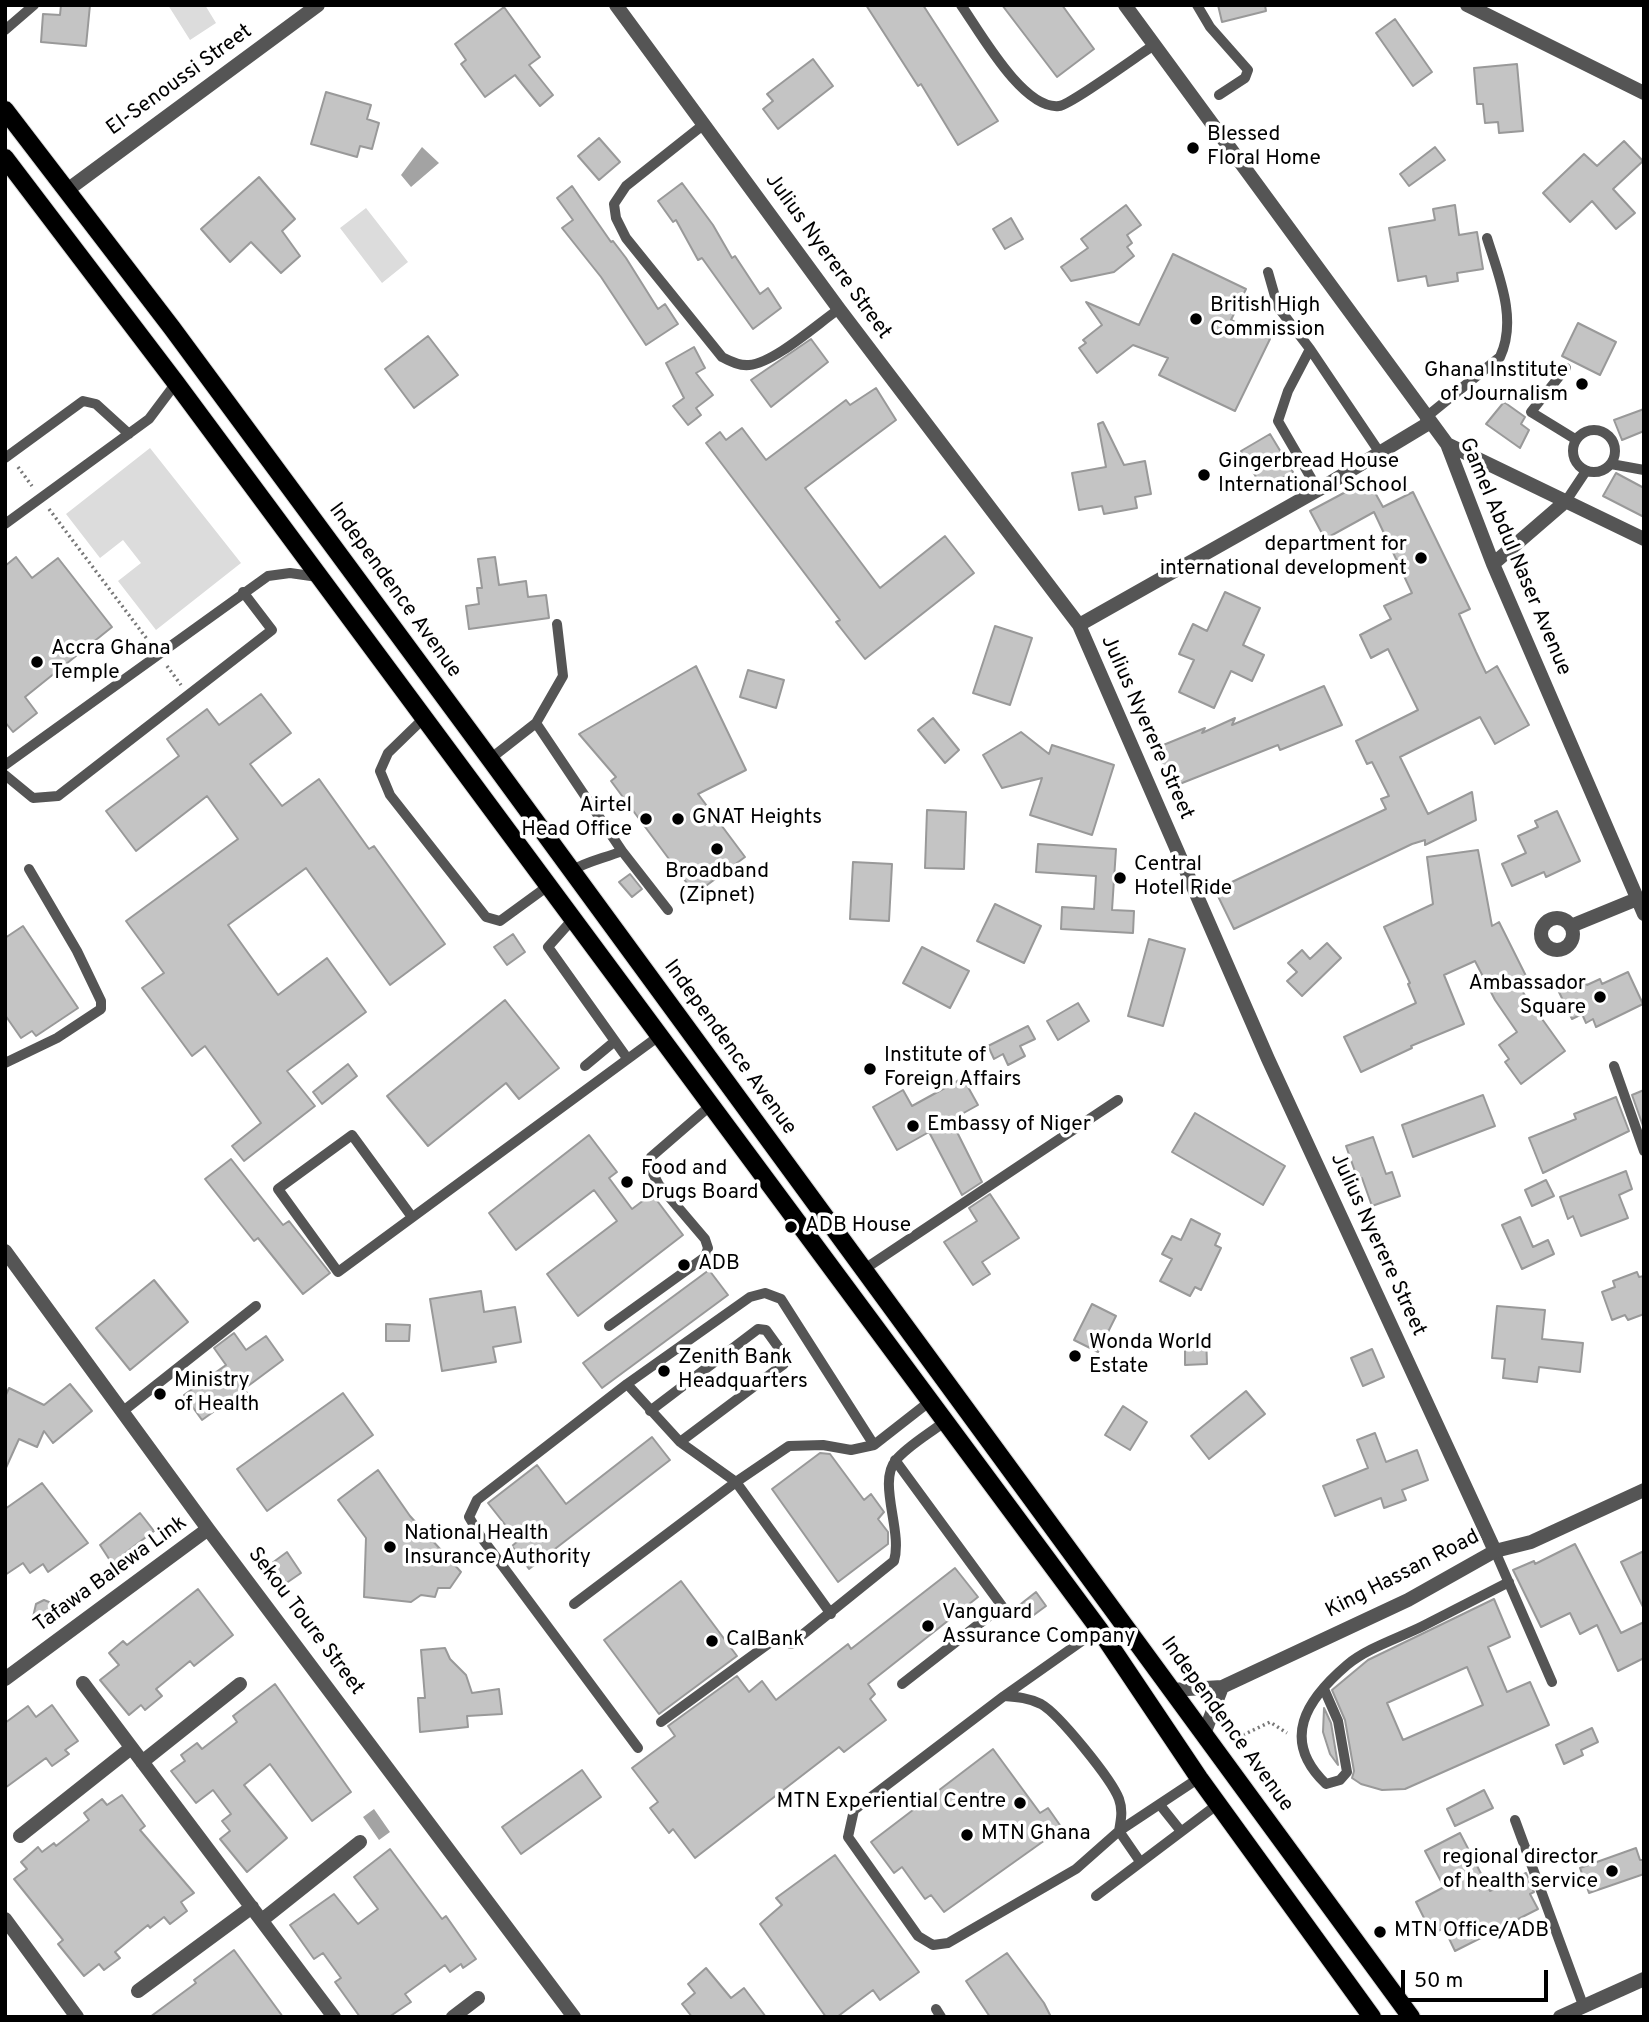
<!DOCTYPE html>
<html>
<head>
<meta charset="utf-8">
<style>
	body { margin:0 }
	#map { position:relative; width:1649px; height:2022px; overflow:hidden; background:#fff; font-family:Overpass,sans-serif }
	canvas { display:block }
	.frame { position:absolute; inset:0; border:7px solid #000; pointer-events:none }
	.scale { position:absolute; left:1401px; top:1970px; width:147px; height:32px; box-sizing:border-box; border:4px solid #000; border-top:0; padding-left:9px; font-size:21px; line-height:24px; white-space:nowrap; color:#000; -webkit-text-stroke:5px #fff; paint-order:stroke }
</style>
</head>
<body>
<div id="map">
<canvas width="1649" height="2022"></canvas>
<div class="frame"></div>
<div class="scale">50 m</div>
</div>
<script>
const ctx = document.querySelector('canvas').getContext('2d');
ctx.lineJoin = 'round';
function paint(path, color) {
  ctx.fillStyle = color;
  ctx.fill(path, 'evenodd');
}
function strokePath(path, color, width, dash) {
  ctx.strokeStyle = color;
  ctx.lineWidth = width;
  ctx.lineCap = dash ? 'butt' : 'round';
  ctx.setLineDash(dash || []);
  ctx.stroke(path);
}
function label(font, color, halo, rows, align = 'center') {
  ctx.font = font + ' Overpass,sans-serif';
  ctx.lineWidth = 7;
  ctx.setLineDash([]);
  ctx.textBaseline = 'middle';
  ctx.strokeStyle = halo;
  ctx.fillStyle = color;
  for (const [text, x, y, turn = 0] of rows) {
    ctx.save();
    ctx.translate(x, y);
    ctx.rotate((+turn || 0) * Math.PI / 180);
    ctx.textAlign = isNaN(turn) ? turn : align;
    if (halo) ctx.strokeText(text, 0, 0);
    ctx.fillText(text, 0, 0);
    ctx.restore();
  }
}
paint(new Path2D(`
	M168,5h37l11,18 -26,17z
	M366,208l42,54 -26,21 -42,-55z
	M150,448l91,115 -85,67 -38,-49 23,-18 -18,-23 -23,18 -34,-44z`), '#dcdcdc');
paint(new Path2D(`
	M422,147l17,16 -28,24 -10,-12z
	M374,1809l16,23 -11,8 -16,-23z`), '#a3a3a3');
const building = new Path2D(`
	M61,5h29l-4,41 -45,-4 2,-28 17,1z
	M866,5h57l75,116 -40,24 -37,-61 -3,2z
	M1002,5h60l32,44 -37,28z
	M1218,5h47l1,6 -44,11z
	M504,7l36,50 -11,8 24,30 -13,11 -25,-31 -30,22 -24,-33 5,-4 -11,-16z
	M1395,19l37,53 -19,14 -37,-53z
	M813,59l20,27 -55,43 -15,-20 10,-8 -6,-7z
	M1517,64l6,67 -24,2 -1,-11 -13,1 -2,-19h-6l-3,-36z
	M326,92l45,13 -4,14 12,4 -7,26 -12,-3 -3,11 -46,-13z
	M599,138l21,24 -21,18 -21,-24z
	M1624,141l19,20 -30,28 22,24 -19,16 -24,-28 -22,21 -27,-29 41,-39 13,12z
	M1435,147l10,13 -36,26 -9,-12z
	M259,177l36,42 -13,12 18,25 -19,17 -30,-31 -21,20 -29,-33z
	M682,183l31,42 19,33 3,-2 25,38 8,-6 13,20 -28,21 -51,-71 -4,2 -22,-40 -3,2 -15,-21z
	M572,186l39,56 2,-1 13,17 32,51 7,-5 13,20 -32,21 -45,-68 -39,-49 11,-8 -16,-22z
	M1126,205l15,20 -14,10 5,8 -5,4 7,9 -20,16 -43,9 -10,-14 27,-19 -7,-9z
	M1455,205l4,30 18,-3 6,37 -26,4 1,8 -30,5 -2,-10 -28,5 -9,-53 46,-8 -2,-11z
	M1011,218l12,21 -18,10 -12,-20z
	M1173,254l73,35 -15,31 39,19 -35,72 -76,-36 9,-17 -35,-13 -36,28 -18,-25 7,-5 -3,-3 19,-15 -16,-23 53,23z
	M1578,323l38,19 -16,33 -38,-19z
	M428,336l30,39 -44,33 -29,-39z
	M811,339l17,23 -57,45 -20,-27z
	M694,347l11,21 -9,5 17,22 -17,13 5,7 -13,10 -15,-19 11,-8 -18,-35z
	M876,388l20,32 -91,68 75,100 65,-52 29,37 -109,86 -29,-37 4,-2 -134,-177 14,-11 6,8 16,-12 24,32 80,-60 4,5z
	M1504,402l21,15 -4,7 8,6 -9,18 -34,-24z
	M1644,409v22l-22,9 -8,-20z
	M1103,422l21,43 21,-4 6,33 -16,3 2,11 -33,6 -2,-8 -23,4 -7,-37 34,-6 -8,-43z
	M1270,434l23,38 -30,17 -22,-38z
	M1616,473l28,15v29l-41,-21z
	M1368,480l15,27 30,-15 57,117 -11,5 17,38 10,21 11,-7 32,59 -34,19 -15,-27 -80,40 28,57 44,-22 4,28 -51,25v-5l-13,4 -178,85 -19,-39 171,-81 -5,-10 8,-3 -17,-34 -5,2 -11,-23 62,-31 -30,-61 -17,9 -11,-23 31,-16 -7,-13 28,-13 -38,-81 -49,27 -15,-28z
	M16,557l16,21 26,-20 54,69 -87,70 12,16 -24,19 -8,-10v-156z
	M495,557l4,28 27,-4 2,16 18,-2 3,23 -80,11 -3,-23 13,-2 -2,-16h5l-4,-29z
	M1225,592l35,16 -17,37 21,10 -12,26 -21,-10 -17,37 -35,-16 15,-32 -15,-6 14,-30 14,7z
	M995,626l37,12 -22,67 -37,-12z
	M696,666l50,104 -48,24 47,63 -50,37 -84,-113 5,-4 -37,-43z
	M748,670l36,10 -8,28 -36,-11z
	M1324,686l18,39 -62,25 -2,-5 -106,42 -16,-39 49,-20 -3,5 33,-15 -3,7z
	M261,694l30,39 -41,31 32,42 37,-27 50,70 5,-3 71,98 -55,41 -84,-117 -78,57 50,70 49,-37 39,54 -79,59 28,35 -71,55 -12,-15 29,-23 -56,-77 -13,10 -50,-68 22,-15 -38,-52 112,-82 -31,-43 -71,55 -30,-40 73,-55 -12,-17 40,-30 12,16z
	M933,718l26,32 -14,13 -27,-33z
	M1021,732l28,22 3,-9 62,20 -22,70 -62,-20 12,-37 -40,10 -19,-33z
	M927,810l39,2 -2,57 -39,-1z
	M1557,811l23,50 -34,16 -2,-5 -32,14 -10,-22 24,-11 -8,-17 20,-9 -3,-6z
	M1038,844l78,5 -4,61 22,1 -1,22 -72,-4 1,-22 32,2 2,-33 -60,-4z
	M1478,850l14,76 7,-4 32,64 -9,5 43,60 -44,33 -16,-22 4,-3 -10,-14 18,-13 -22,-32 -20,-39 -31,14 20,49 -53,22 1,2 -51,24 -17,-35 72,-34 -8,-19 2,-1 -26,-56 49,-23 -6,-47z
	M853,862l39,2 -3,57 -39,-2z
	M630,874l12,15 -10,8 -13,-15z
	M995,904l46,22 -17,37 -47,-22z
	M23,926l55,82 -42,28 -4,-5 -11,7 -16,-23v-77z
	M513,934l12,18 -18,13 -13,-18z
	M1149,939l36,10 -22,77 -35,-10z
	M1327,943l14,15 -39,38 -15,-15 10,-9 -9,-9 14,-13 8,9z
	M922,947l47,24 -19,37 -47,-25z
	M1628,972l15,32 -47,23 -3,-8 -7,4 -4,-9 -10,5 -14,-29 26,-13 3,8 13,-6 2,5z
	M505,1000l54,68 -40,31 -13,-16 -78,63 -41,-50z
	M1078,1003l11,18 -31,19 -11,-19z
	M1028,1026l7,13 -15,7 5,10 -17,9 -5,-11 -9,5 -6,-13z
	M348,1064l9,12 -35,28 -9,-12z
	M963,1078l15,27 -27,15 31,62 -20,13 -33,-63 -32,18 -24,-43 30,-17 9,16z
	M1644,1090v35l-1,1 -11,-31z
	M1483,1095l12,31 -82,31 -11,-32z
	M1616,1097l13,34 -86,42 -14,-35 47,-19 -2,-5z
	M1195,1113l90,53 -22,39 -91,-53z
	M589,1135l28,37 -8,6 23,31 20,-15 31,41 -105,81 -31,-42 70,-53 -23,-31 -78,60 -27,-37z
	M1373,1137l13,37 6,-2 8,24 -28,10 -10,-28 -4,2 -12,-34z
	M231,1159l52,66 6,-4 41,52 -27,21 -45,-56 -4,3 -49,-62z
	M1626,1171l6,18 -13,6 9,23 -47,18 -8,-20 -5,3 -8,-22z
	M1546,1180l8,16 -22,10 -7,-16z
	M990,1194l29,44 -37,24 8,12 -17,11 -29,-43 33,-21 -8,-13z
	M1520,1217l13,30 15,-7 6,14 -32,15 -20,-44z
	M1191,1219l29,15 -5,11 6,3 -20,42 -6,-3 -5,9 -30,-15 12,-22 -10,-5 10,-18 9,4z
	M709,1270l19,25 -126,93 -19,-25z
	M1637,1272l2,5 5,-1v38l-16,6 -3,-5 -13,5 -10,-28 13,-5 -2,-6z
	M154,1280l34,42 -58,48 -34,-42z
	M481,1291l3,21 31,-5 6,35 -28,5 3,15 -54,9 -12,-72z
	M1092,1304l24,12 -18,36 -24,-12z
	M1497,1306l48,4 -3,29 41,4 -3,29 -41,-5 -2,15 -34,-4 2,-19 -13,-1z
	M386,1324l24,1 -1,16h-23z
	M234,1333l12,17 20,-14 17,24 -39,29 8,10 -16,13 -9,-10 -25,18 -18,-25 42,-30 -12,-17z
	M1206,1335l1,29 -22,1v-29z
	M1372,1349l12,28 -21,9 -12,-28z
	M70,1384l22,27 -39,32 -9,-12 -7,16 -18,-8 -14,31v-73l4,-9 35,17z
	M1246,1391l19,23 -56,45 -18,-23z
	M343,1393l30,42 -106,76 -30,-42z
	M1123,1406l24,16 -17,28 -25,-15z
	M1375,1433l11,29 31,-12 11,30 -26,10 4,10 -22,8 -3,-10 -46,18 -12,-30 45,-18 -11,-28z
	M652,1437l18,23 -141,109 -17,-23 6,-5 -30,-38 49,-38 29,39z
	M820,1453l10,1 34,46 7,-6 13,18 -6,7 10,13v12l-50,38 -66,-93z
	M378,1470l32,46 51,56 -11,16h-12l-3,9 -14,-2 -10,7 -47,-5 2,-59 -28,-38z
	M42,1483l46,60 -40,29 -5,-8 -13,9 -7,-10 -18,12v-66z
	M140,1513l14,18 -30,23 2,3 -13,8 -13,-20z
	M1575,1544l46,89 23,-11v36l-26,13 -21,-46 -17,9 -10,-21 -29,14 -28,-57 21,-9 1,3z
	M1644,1551v58l-23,-47z
	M287,1552l14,21 -19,13 -14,-20z
	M955,1568l23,29 -110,87 7,10 -5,5 16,21 -42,32 -5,-5 -144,111 -22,-29 -4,4 -19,-25 8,-6 -26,-34 43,-32 -7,-10 69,-50 12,16 13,-11 14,19 72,-56 3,5z
	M681,1581l56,75 -78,58 -55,-74z
	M198,1589l35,46 -39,31 -4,-5 -34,28 6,7 -17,14 -4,-5 -12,10 -29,-35 19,-15 -10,-12 14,-12 4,4z
	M1036,1592l10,14 -19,14 -10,-13z
	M1494,1599l16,38 -22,10 19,45 23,-10 19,43 -144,64 -23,1 -21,-6 -9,-6 2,-7 -9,-51 -13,-30 36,-30zM1467,1667l16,38 -80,35 -16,-37z
	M44,1600l5,2 1,10 -17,5 3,-13z
	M445,1648l5,11 16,16 6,18 27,-4 3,25 -35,2 1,11 -48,5 -2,-34h7l-4,-48z
	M275,1684l76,108 -39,29 -42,-57 -26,21 43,53 -40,34 -27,-33 10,-8 -8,-10 9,-7 -18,-24 -17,13 -25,-32 14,-10 -4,-6 16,-12 5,6 35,-27 -4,-6z
	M52,1705l26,36 -13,9 4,4 -17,12 -6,-8 -41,30v-65l23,-17 8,11z
	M1324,1708l7,15 7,42 -8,-11 -7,-22z
	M1592,1728l6,14 -17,8 2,5 -19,9 -8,-19z
	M993,1749l47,64 8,-5 14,20 -118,84 -13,-17 -6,4 -23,-32 -8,6 -23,-31z
	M582,1770l19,27 -80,57 -19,-27z
	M1484,1790l9,18 -38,18 -8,-17z
	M122,1795l23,31 -5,4 54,63 -13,9 6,9 -17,13 -6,-7 -14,11 -2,-3 -33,27 5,6 -16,12 -5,-6 -15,12 -26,-32 5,-4 -49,-61 13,-10 -6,-7 17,-15 4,5 12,-9 2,3 33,-26 -5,-7 18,-14 5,6z
	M1460,1833l30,58 36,-18 8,19 -4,2 8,15 -83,42 -11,-23 -12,6 -16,-32 28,-15 -19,-36z
	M1636,1848l4,12h4v14l-55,19 -9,-25z
	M390,1849l52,70 4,-3 30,43 -13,9 -2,-4 -11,8 -5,-7 -40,29 6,8 -22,15h-29l-25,-35 6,-4 -18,-25 -9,6 -24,-34 44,-31 24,30 20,-15 -24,-32z
	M835,1855l84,117 -39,28 -7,-10 -36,27h-11l-66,-93 22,-19 -6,-7z
	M234,1950l49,67h-133l46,-34 -2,-3z
	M1007,1953l37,50 7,14h-61l-24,-36z
	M706,1968l25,30 13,-10 22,29h-74l-10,-13 13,-11 -7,-9z`);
paint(building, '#c4c4c4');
strokePath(building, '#999', 2);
const primary = new Path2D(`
	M5,110l167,218 318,431 921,1258
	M5,158l171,225 923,1246 100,149 173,239`);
strokePath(primary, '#dbdbdb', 20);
strokePath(new Path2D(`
	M18,467l14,19
	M49,509l101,134
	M167,666l14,19
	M1243,1735l27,-13 17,11`), '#777', 3.5, [2, 3.5]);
strokePath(new Path2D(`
	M961,5c19,27 62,105 98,101 11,-1 81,-52 95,-61
	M1197,5l13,22 38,43 -3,8 -26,17
	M5,30l29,-25
	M703,125l-77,61 -12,18 2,14 10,20 96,119c8,4 17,9 27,8 25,-2 67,-40 90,-56
	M1268,272l10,35 32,42 -22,42 -10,30 40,69
	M1310,349l70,104
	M1566,368l-35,44 44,27
	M1425,418l75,-61c18,-38 -2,-83 -13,-119
	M1573 451a21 21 0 1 1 42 0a21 21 0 1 1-42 0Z
	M5,458l78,-57 13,3 33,30
	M1611,464l33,6
	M1566,501l20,-30
	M5,524l144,-105 27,-36
	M423,719l-35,34 -8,18 10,24 96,122 14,4 48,-35
	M536,723l86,128c-17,7 -37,11 -51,20
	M490,759l46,-36 27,-47 -6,-52
	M5,765l263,-189 22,-3 28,4
	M5,775l28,23 25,-2 214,-166 -29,-38
	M622,851l46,59
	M572,920l-24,27 79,111
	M5,1063l52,-25 44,-29v-8l-24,-50 -48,-82
	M585,1066l30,-25
	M1614,1066l30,85
	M412,1217l-60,-82 -74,54 60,83 321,-236
	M863,1270l255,-170
	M609,1326l96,-69 3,-9 -3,-9 -46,-54 -11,-21 3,-7 59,-51
	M627,1384l53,58 56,40 95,132
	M650,1411l108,-82 8,1 18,25v9l-104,78
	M122,1412l134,-106
	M895,1460l107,146 -100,78
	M1495,1551l57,131
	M574,1604l162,-122 53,-36 34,-1 28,5 23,-5 55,-43
	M1099,1629l-95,67 -150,114 -6,27 70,99 15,9 15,-2 128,-74 43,-38 80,-53
	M791,1644l103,-83c9,-30 -17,-79 2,-101 13,-15 33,-26 48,-38
	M1324,1689l14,32 9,51 -7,8 -14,4c-46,-44 -20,-84 21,-119 20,-17 52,-27 76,-39 29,-15 57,-29 86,-44
	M1004,1696c14,1 25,2 37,8 18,10 71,76 78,95 4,11 2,21 0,32l20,29
	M661,1722l114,-83
	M638,1748l-157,-211 -12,-20 8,-17 150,-116 123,-87 15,-4 16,6 93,146
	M1160,1805l20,25
	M1515,1820l68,185
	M1096,1896l122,-92
	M936,2009l5,8`), '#555', 10);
strokePath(new Path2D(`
	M616,5l223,304 240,316 189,434 227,492
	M1125,5l322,439 46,120 151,350
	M1467,5l177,88
	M66,191l252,-186
	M1447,444l197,95
	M1493,564l73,-63
	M1079,625l239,-135 111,-67
	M1541 934a16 16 0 1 1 32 0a16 16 0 1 1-32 0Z
	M1571,926l66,-27
	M5,1251l203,278 366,488
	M5,1679l203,-150
	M83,1683l251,334
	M1171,1690l51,-3 186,-87 87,-49 36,-9 113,-52
	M1204,1734l18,-47
	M142,1762l98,-78
	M20,1836l111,-88
	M5,1919l72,98
	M262,1920l98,-78
	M138,1991l114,-84
	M453,2017l25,-19
	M1560,2017l84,-38`), '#555', 14);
strokePath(primary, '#000', 18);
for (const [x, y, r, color] of [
	[1193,148,7,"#000"],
	[1196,319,7,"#000"],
	[1582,384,7,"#000"],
	[1204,475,7,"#000"],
	[1421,558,7,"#000"],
	[37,662,7,"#000"],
	[646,819,7,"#000"],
	[678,819,7,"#000"],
	[717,849,7,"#000"],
	[1120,878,7,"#000"],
	[1600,997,7,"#000"],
	[870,1069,7,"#000"],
	[913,1126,7,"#000"],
	[627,1182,7,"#000"],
	[791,1227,7,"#000"],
	[684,1265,7,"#000"],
	[1075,1356,7,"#000"],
	[664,1371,7,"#000"],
	[160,1394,7,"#000"],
	[390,1547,7,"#000"],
	[928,1626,7,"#000"],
	[712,1641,7,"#000"],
	[1020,1803,7,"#000"],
	[967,1835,7,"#000"],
	[1612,1871,7,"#000"],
	[1380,1932,7,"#000"]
]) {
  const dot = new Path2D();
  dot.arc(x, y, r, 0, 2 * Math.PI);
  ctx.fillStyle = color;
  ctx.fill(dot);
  strokePath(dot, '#fff', 2.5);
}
label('21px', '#000', '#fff', [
	["El-Senoussi Street",180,81,-36],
	["Julius Nyerere Street",827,257,54],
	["Gamel Abdul Naser Avenue",1514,557,67],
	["Independence Avenue",394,591,54],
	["Julius Nyerere Street",1146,728,66],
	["Independence Avenue",729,1048,54],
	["Julius Nyerere Street",1377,1245,65],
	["Tafawa Balewa Link",111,1575,-36],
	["King Hassan Road",1403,1575,-27],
	["Sekou Toure Street",305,1622,53],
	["Independence Avenue",1226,1725,54]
]);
label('21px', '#000', '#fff', [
	["Blessed",1207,136],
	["Floral Home",1207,160],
	["British High",1210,307],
	["Commission",1210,331],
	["Ghana Institute",1568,372,"right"],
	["of Journalism",1568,396,"right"],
	["Gingerbread House",1218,463],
	["International School",1218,487],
	["department for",1407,546,"right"],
	["international development",1407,570,"right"],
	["Accra Ghana",51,650],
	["Temple",51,674],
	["Airtel",632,807,"right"],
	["Head Office",632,831,"right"],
	["GNAT Heights",692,819],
	["Central",1134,866],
	["Hotel Ride",1134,890],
	["Broadband",717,873,"center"],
	["(Zipnet)",717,897,"center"],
	["Ambassador",1586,985,"right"],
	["Square",1586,1009,"right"],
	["Institute of",884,1057],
	["Foreign Affairs",884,1081],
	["Embassy of Niger",927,1126],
	["Food and",641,1170],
	["Drugs Board",641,1194],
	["ADB House",805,1227],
	["ADB",698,1265],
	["Wonda World",1089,1344],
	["Estate",1089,1368],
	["Zenith Bank",678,1359],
	["Headquarters",678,1383],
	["Ministry",174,1382],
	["of Health",174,1406],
	["National Health",404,1535],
	["Insurance Authority",404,1559],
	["Vanguard",942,1614],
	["Assurance Company",942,1638],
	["CalBank",726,1641],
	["MTN Experiential Centre",1006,1803,"right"],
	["MTN Ghana",981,1835],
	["regional director",1598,1859,"right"],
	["of health service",1598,1883,"right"],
	["MTN Office/ADB",1394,1932]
], 'left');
</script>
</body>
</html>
